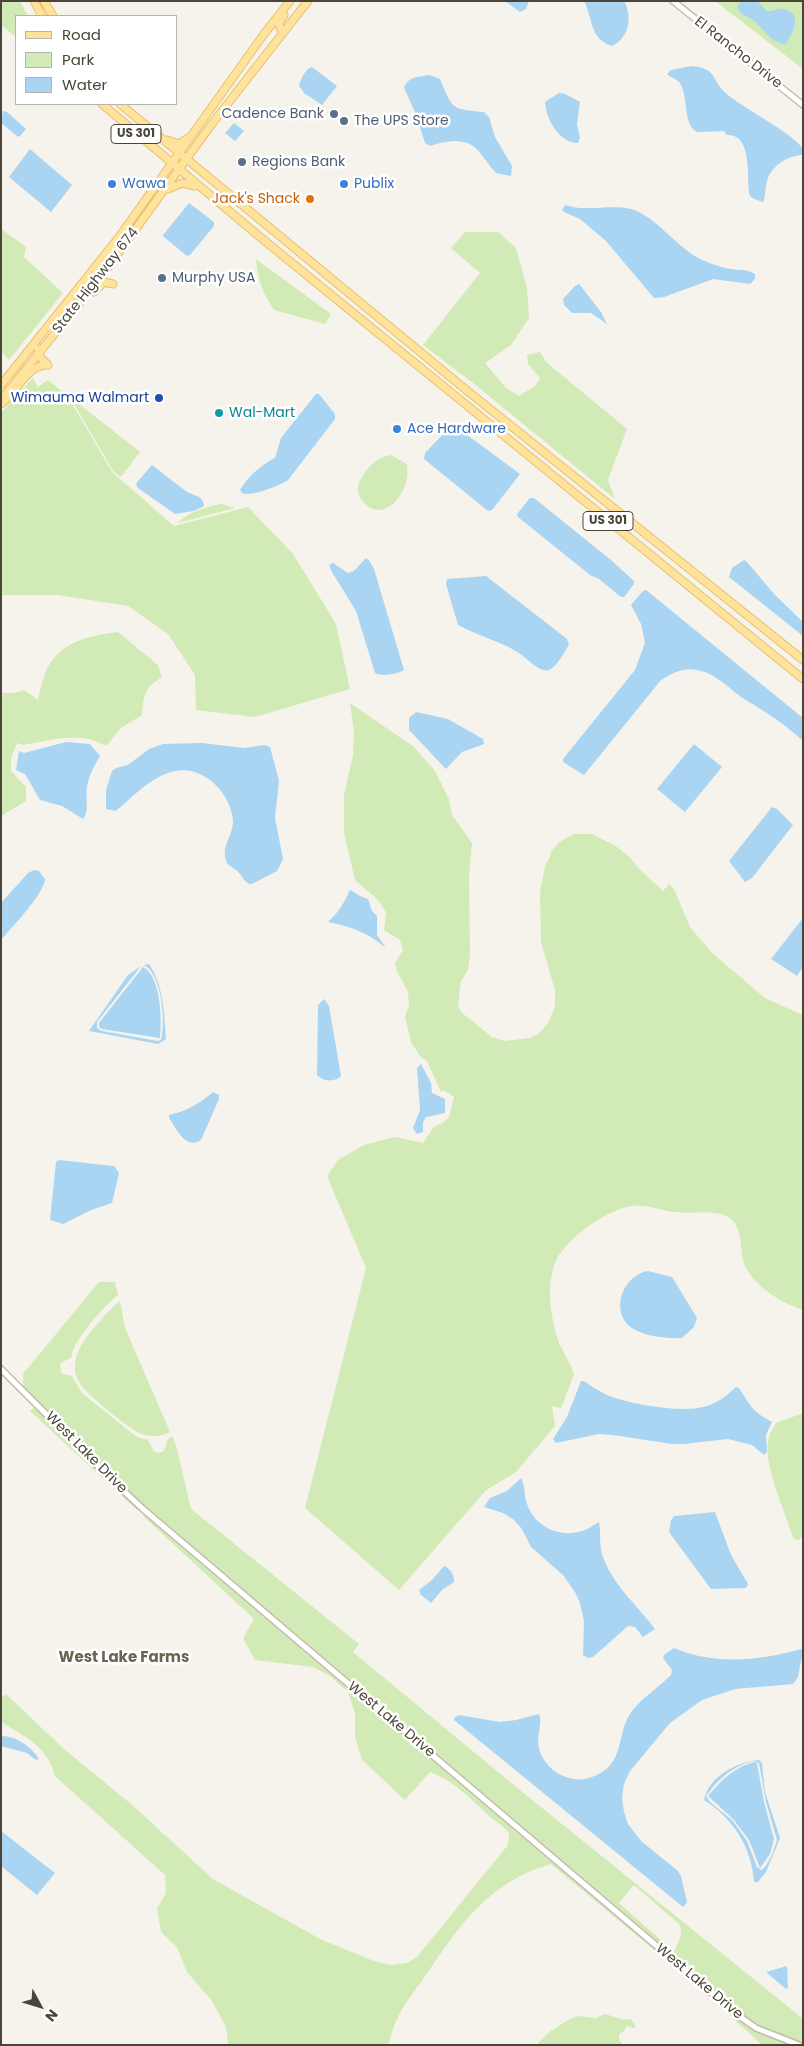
<!DOCTYPE html>
<html>
<head>
<meta charset="utf-8">
<style>
	body { margin:0 }
	#map { position:relative; width:804px; height:2046px; overflow:hidden; background:#f6f3ec; font-family:Poppins,sans-serif }
	canvas { display:block }
	.frame { position:absolute; inset:0; border:2px solid #4b4439; pointer-events:none }
	.legend { position:absolute; left:15px; top:15px; width:162px; height:90px; box-sizing:border-box; background:#fff; border:1px solid #b7b4b0; margin:0; padding:6px 9px; list-style:none; font-size:15px; color:#4b4439 }
	.legend li { display:flex; align-items:center; gap:10px; height:25px }
	.legend b { width:25px; border:1px solid #b7b4b0 }
	.north { position:absolute; left:15px; top:1981px; width:50px; height:50px; -webkit-text-stroke:4px #fff; paint-order:stroke; rotate:129deg; font-size:14px; font-weight:700; line-height:20px; text-align:center; color:#4b4439 }
	.north::after { content:''; display:block; margin:auto; width:18px; height:22px; background:#4b4439; clip-path:polygon(50% 0,100% 100%,50% 72%,0 100%) }
</style>
</head>
<body>
<div id="map">
<canvas width="804" height="2046"></canvas>
<div class="frame"></div>
<ul class="legend">
<li><b style="height:6px;background:#ffe39c"></b>Road</li>
<li><b style="height:14px;background:#d2eab5"></b>Park</li>
<li><b style="height:14px;background:#a9d4f2"></b>Water</li>
</ul>
<div class="north">N</div>
</div>
<script>
const ctx = document.querySelector('canvas').getContext('2d');
ctx.lineJoin = 'round';
function paint(path, color) {
  ctx.fillStyle = color;
  ctx.fill(path, 'evenodd');
}
function strokePath(path, color, width, dash) {
  ctx.strokeStyle = color;
  ctx.lineWidth = width;
  ctx.lineCap = dash ? 'butt' : 'round';
  ctx.setLineDash(dash || []);
  ctx.stroke(path);
}
function label(font, color, halo, rows, align = 'center') {
  ctx.font = font + ' Poppins,sans-serif';
  ctx.lineWidth = 5;
  ctx.setLineDash([]);
  ctx.textBaseline = 'middle';
  ctx.strokeStyle = halo;
  ctx.fillStyle = color;
  for (const [text, x, y, turn = 0] of rows) {
    ctx.save();
    ctx.translate(x, y);
    ctx.rotate((+turn || 0) * Math.PI / 180);
    ctx.textAlign = isNaN(turn) ? turn : align;
    if (halo) ctx.strokeText(text, 0, 0);
    ctx.fillText(text, 0, 0);
    ctx.restore();
  }
}
paint(new Path2D(`
	M1,1h19l8,15h-12v19h-3l-9,-8 -3,1z
	M715,1h88v68z
	M1,229l25,18 -2,10 39,36 -54,67 -8,-9z
	M465,232h33l18,16 11,40 2,30 -18,27 -26,18 21,25 13,8 16,-10 5,-8 -12,-14 -1,-9 13,-3 6,10 81,67 -19,51 7,19 -142,-116 -50,-38 57,-72 -29,-25z
	M256,259l75,55 -6,10 -51,-14c-12,-19 -16,-29 -18,-51z
	M33,378l5,9 10,-7 19,15 45,77 62,54 74,-19 45,47 43,70 14,65 -95,28 -59,-7 -1,-35 -27,-41 -40,-28 -70,-11h-57v-182z
	M70,397l70,55 -19,25 -8,-6z
	M391,455l16,9c3,16 -6,39 -23,45 -12,5 -27,-9 -26,-21 0,-6 5,-12 8,-17 7,-8 14,-15 25,-16z
	M221,504l14,4 -57,15c8,-10 31,-17 43,-19z
	M118,632l40,33 4,12c-18,11 -18,17 -20,38l-21,13 -14,17c-7,0 -12,-5 -18,-6 -23,-4 -44,2 -66,6l-6,-2 -6,16v12l15,16v14l-25,15v-123h13l10,-3 14,10c2,-9 4,-18 7,-26 12,-32 43,-38 73,-42z
	M350,703l64,44 21,24 14,28 3,16 20,28 -3,33 1,78 -2,16 -7,11 -3,24 3,7 31,25 13,4 24,-3 9,-4 10,-11 7,-17v-16l-14,-48 -1,-50 5,-26 5,-9 1,-6 10,-10 13,-7h18l25,13 13,10 6,9 27,25 6,-7 5,5 16,38 22,26 53,45 38,17v295c-22,-8 -45,-21 -57,-42 -9,-16 1,-44 -22,-53 -16,-5 -33,-1 -49,-3 -17,-2 -32,-10 -49,-5 -24,7 -52,27 -67,48 -7,11 -10,30 -9,44 1,13 4,31 9,44 5,10 11,20 15,31l-13,34 -9,-2 3,20 -40,47 -29,17 -87,100 -94,-82 61,-240 -39,-92 11,-16 26,-15 31,-8 28,6 11,-16 10,-5 5,-5 5,-20 -10,-7 -3,2 -14,-31 -7,-5 -9,-14 -6,-25 4,-12 -1,-13 -11,-21 -2,-8 8,-13 -3,-10 -16,-10 2,-18 -9,-13 -22,-19 -11,-47v-38l9,-40 1,-24z
	M99,1282h16l3,13c-15,13 -44,43 -47,63l-11,5 1,10 11,3 10,17 46,37 9,7 11,3 6,12 5,1 5,-2 4,-12 4,-3 4,9 15,64 168,135 -6,8 157,130 292,236 1,26 -46,-18 -17,-12 -594,-505 -36,-33 -87,-88v-14zM633,1886h2l45,39 1,11 -6,14h-3l-53,-47z
	M120,1301l5,27 45,104c-9,5 -19,5 -28,2 -12,-4 -53,-38 -60,-48 -5,-6 -8,-14 -7,-21 0,-20 29,-50 45,-64z
	M35,1406l72,73 32,30 -2,1 -107,-99z
	M803,1413v122l-4,5 -5,-1c-8,-24 -33,-79 -25,-102 1,-5 5,-9 7,-14z
	M145,1514l592,504 17,12 38,15h-33l1,-2 -58,-53 -151,-126c-60,17 -90,59 -123,108 -10,15 -24,31 -31,47 -4,8 -6,17 -9,26h-160l-2,-18 -14,-26 -25,-29 -10,-25 -16,-15 -4,-23 9,-16 -1,-18 -110,-99c-8,-30 -29,-39 -54,-54v-24l5,-4 59,56 66,54 82,75 107,60 54,22 17,4 16,-2 10,-6 91,-112 1,-12c-8,-9 -16,-13 -24,-21 -18,-16 -31,-31 -55,-40l-25,28 -43,-40 -7,-23v-24l-7,-21 -18,-16 -17,-9 -58,-7 -12,-22 11,-19 -110,-102z
	M605,2014l20,6 6,-1 5,7 -3,2 -6,-2 -3,5 -5,4v5l5,5 -87,-1 12,-12 21,-13 8,-3 18,2z`), '#d2eab5');
paint(new Path2D(`
	M505,1h24l-3,8 -6,3z
	M584,1h40c9,16 5,37 -12,45 -23,-7 -19,-28 -28,-45z
	M741,1l17,1 9,9c6,1 10,-3 16,-2 21,5 10,23 3,35 -14,0 -22,-15 -32,-23 -6,-5 -15,-6 -17,-14z
	M691,66c28,2 19,15 37,29 17,14 66,39 75,54v6c-14,0 -30,10 -35,23 -3,8 -2,16 -5,24l-9,-3 -4,-3c-4,-15 4,-62 -23,-61l-3,-4 -27,1c-15,-9 -8,-34 -17,-49 -3,-4 -9,-5 -13,-9l4,-4z
	M312,67l25,19 -15,19 -18,-12 -5,-7c2,-7 6,-17 13,-19z
	M429,75l11,4c13,30 10,30 44,33l5,5 6,20 17,29 -1,10 -15,-3c-6,-6 -10,-13 -15,-19 -13,-18 -33,-14 -51,-8l-5,-3 -10,-31 -11,-24c4,-12 15,-11 25,-13z
	M559,93l6,1 15,8 -3,22 3,14 -2,5c-19,0 -32,-24 -33,-41z
	M3,111l4,1 19,17 -7,8 -2,-1 -16,-13z
	M234,123l10,8 -9,10 -10,-8z
	M30,149l42,36 -21,27 -42,-35z
	M189,203l25,19v4l-24,29 -3,1 -23,-19 -1,-2z
	M566,205c16,7 46,-1 65,4 26,8 44,37 69,50 8,4 17,7 25,9 10,3 22,0 30,6v5l-5,5 -37,-5 -49,18 -10,1 -48,-57 -26,-22 -16,-7 -2,-3z
	M579,284l22,28 6,12 -16,-11h-19l-8,-8 -1,-6 12,-13z
	M316,394h3l16,20v5l-47,61c-9,6 -37,17 -46,13l-2,-3c9,-15 20,-24 35,-32l6,-20z
	M451,426h4l65,48 -28,36 -4,1 -64,-52 1,-6z
	M152,465l35,27 12,5 4,4 1,5 -10,5 -19,3 -37,-26 -2,-3 2,-4z
	M530,498h4l77,62 23,21v3l-10,13h-3l-22,-18 -9,-4 -72,-58 -1,-3z
	M366,558l3,2 5,9 30,101c-7,4 -22,7 -29,3l-19,-62 -24,-39 -3,-7 4,-2 15,10 6,-2z
	M744,560l3,2 28,33 28,27v14l-74,-59 3,-9z
	M486,576l81,63 2,6c-5,7 -12,22 -20,25 -10,3 -22,-12 -30,-17 -19,-12 -41,-17 -61,-28l-12,-41 1,-5z
	M646,590l157,128v23c-16,-15 -35,-28 -54,-39 -18,-10 -30,-28 -52,-32 -13,-3 -25,3 -36,10l-77,95 -21,-13v-3l72,-89 10,-27 -4,-19 -10,-19 12,-14z
	M416,712l32,7 35,20 1,5 -22,8 -16,17 -37,-39v-12z
	M66,742l24,2 10,12c-6,10 -11,19 -13,31 -2,10 3,24 -4,32l-21,-13 -22,-6 -15,-26 -9,-4 3,-19 5,2z
	M202,743l42,5 21,-3 5,2 9,34 -4,37 8,41 -6,12 -25,13h-3c-5,-3 -6,-7 -10,-11 -3,-4 -9,-6 -12,-10 0,0 -2,-6 -2,-7 -2,-12 9,-23 8,-36 -3,-30 -34,-59 -65,-47 -20,7 -36,24 -52,38l-10,-2v-19l6,-19 4,-3 12,-3 21,-16 14,-5z
	M694,744l28,23 -37,45 -28,-23z
	M772,807l5,2 16,16 -41,53 -7,4 -16,-21z
	M34,870l5,1 6,8c-1,15 -33,48 -44,61v-37l27,-30z
	M350,890l10,6 8,3 4,12 5,5v19l9,13c-17,-15 -36,-22 -58,-26 11,-10 16,-19 22,-32z
	M803,918v49l-6,9 -26,-17z
	M149,964c15,23 15,49 17,75l-8,5 -69,-13 39,-56 13,-9 -44,56v6l5,3 56,10 3,-1c5,-18 1,-66 -17,-75z
	M143,967c18,9 19,53 17,71l-58,-9 -3,-2v-4z
	M324,999l5,7 12,70c-5,6 -18,6 -24,-1l1,-70z
	M421,1064l10,19 1,10 13,6v14l-19,4 -3,5v10l-6,2 -4,-6 7,-18 -3,-42z
	M213,1092l6,3v4l-18,41c-16,10 -24,-11 -32,-22v-3c18,-4 30,-11 44,-23z
	M59,1160l55,6 5,7 -7,30 -21,7 -28,14 -13,-4 6,-58z
	M648,1271l24,6 25,41 -3,9 -12,11c-15,1 -41,-2 -53,-12 -19,-18 -5,-51 19,-55z
	M581,1381h3c7,5 15,10 23,14 20,9 75,18 96,12 13,-3 24,-11 33,-20l3,1c13,19 11,22 33,34l-6,13 1,17 -3,3 -12,-10 -24,-6 -44,5h-12l-59,-9 -14,-1 -43,9 -3,-4 14,-22z
	M521,1478c4,6 3,18 6,26 7,21 29,33 51,28 8,-1 14,-6 21,-10 2,11 0,22 3,32 9,29 35,51 53,75l-12,8 -8,-10 -7,-1 -35,31 -5,1 -5,-3 1,-34 -4,-18 -5,-11 -12,-17 -32,-28 -9,-18 -8,-9 -11,-7 -19,-6 6,-9 17,-7z
	M715,1512l16,43 17,29 -2,4 -35,1 -42,-57 2,-12 3,-4z
	M444,1566c6,2 11,10 10,16l-12,8 -11,13 -10,-8 -2,-5 13,-10z
	M674,1648c39,17 86,13 127,1l2,2 -5,26 -5,7 -58,5 -33,11 -32,23 -40,48 -6,13 -2,13 2,15 4,12 13,17 37,30 3,5 6,26 -4,5 -229,-187v-2l5,-3 41,7 16,-2 23,-6c5,13 -7,25 4,44 6,11 18,19 31,21 6,1 12,0 18,-2 35,-12 23,-44 40,-66 10,-13 27,-24 39,-36l1,-5 -9,-12 1,-3z
	M1,1736c14,-1 31,11 38,23l-3,1 -9,-7 -26,-7z
	M759,1760l3,3 3,29 15,46 -14,34 -8,10h-4c-2,-34 -21,-64 -50,-82 5,-24 33,-38 55,-40zM753,1761l6,2 7,39 11,38 -5,15 -7,12 -4,3 -4,-3 -10,-26 -14,-20 -23,-19 -4,-6c12,-17 27,-30 47,-35z
	M754,1762l3,1 7,39 10,37 -4,15 -10,14 -11,-28 -15,-20 -26,-24c14,-16 25,-28 46,-34z
	M1,1831l54,42 -18,22 -36,-29z
	M787,1966l1,22 -2,1 -20,-17z`), '#a9d4f2');
const minor = new Path2D(`
	M673,1l130,104
	M1,1369l107,107 35,33 596,507 17,12 43,17`);
const major = new Path2D(`
	M34,1l8,15
	M44,1l9,15
	M284,15l-5,8 1,5 4,3
	M102,104l158,133 543,442
	M120,104l345,285 338,271
	M167,140l12,4 9,-6
	M168,189l14,-6 13,3
	M94,292l10,-10 9,2
	M38,349l3,9 7,7
	M1,385l118,-148 145,-203 26,-33
	M1,400l105,-130 105,-145 97,-124
	M1,404c16,-11 26,-40 47,-39`);
strokePath(minor, '#c2bbae', 8);
strokePath(major, '#e6c16a', 9);
strokePath(minor, '#fff', 5);
strokePath(major, '#ffe39c', 7);
for (const [x, y, r, color] of [
	[334,114,5,"#5c6f8a"],
	[344,121,5,"#5c6f8a"],
	[242,162,5,"#5c6f8a"],
	[112,184,5,"#3f7fe0"],
	[344,184,5,"#3f7fe0"],
	[310,199,5,"#e8710a"],
	[162,278,5,"#5c6f8a"],
	[159,398,5,"#1a4fb4"],
	[219,413,5,"#0f9aa8"],
	[397,429,5,"#3f7fe0"]
]) {
  const dot = new Path2D();
  dot.arc(x, y, r, 0, 2 * Math.PI);
  ctx.fillStyle = color;
  ctx.fill(dot);
  strokePath(dot, '#fff', 2);
}
for (const [x, y, w] of [
	[136,134,50],
	[608,521,50]
]) {
  const box = new Path2D();
  box.roundRect(x - w / 2, y - 9.5, w, 19, 4);
  ctx.fillStyle = '#fff';
  ctx.fill(box);
  strokePath(box, '#4b4439', 1);
}
label('bold 12px', '#4b4439', null, [
	["US 301",136,134],
	["US 301",608,521]
]);
label('14px', '#4b4439', '#fff', [
	["El Rancho Drive",738,53,38],
	["State Highway 674",96,281,-52],
	["West Lake Drive",86,1453,45],
	["West Lake Drive",391,1720,40],
	["West Lake Drive",699,1982,40]
]);
label('14px', '#4e5e75', '#fff', [
	["Cadence Bank",324,114,"right"],
	["The UPS Store",354,121],
	["Regions Bank",252,162],
	["Murphy USA",172,278]
], 'left');
label('14px', '#366cbe', '#fff', [
	["Wawa",122,184],
	["Publix",354,184],
	["Ace Hardware",407,429]
], 'left');
label('14px', '#c56008', '#fff', [
	["Jack's Shack",300,199]
], 'right');
label('14px', '#164399', '#fff', [
	["Wimauma Walmart",149,398]
], 'right');
label('14px', '#0d838f', '#fff', [
	["Wal-Mart",229,413]
], 'left');
label('bold 15px', '#6e6250', '#fff', [
	["West Lake Farms",124,1658]
]);
</script>
</body>
</html>
